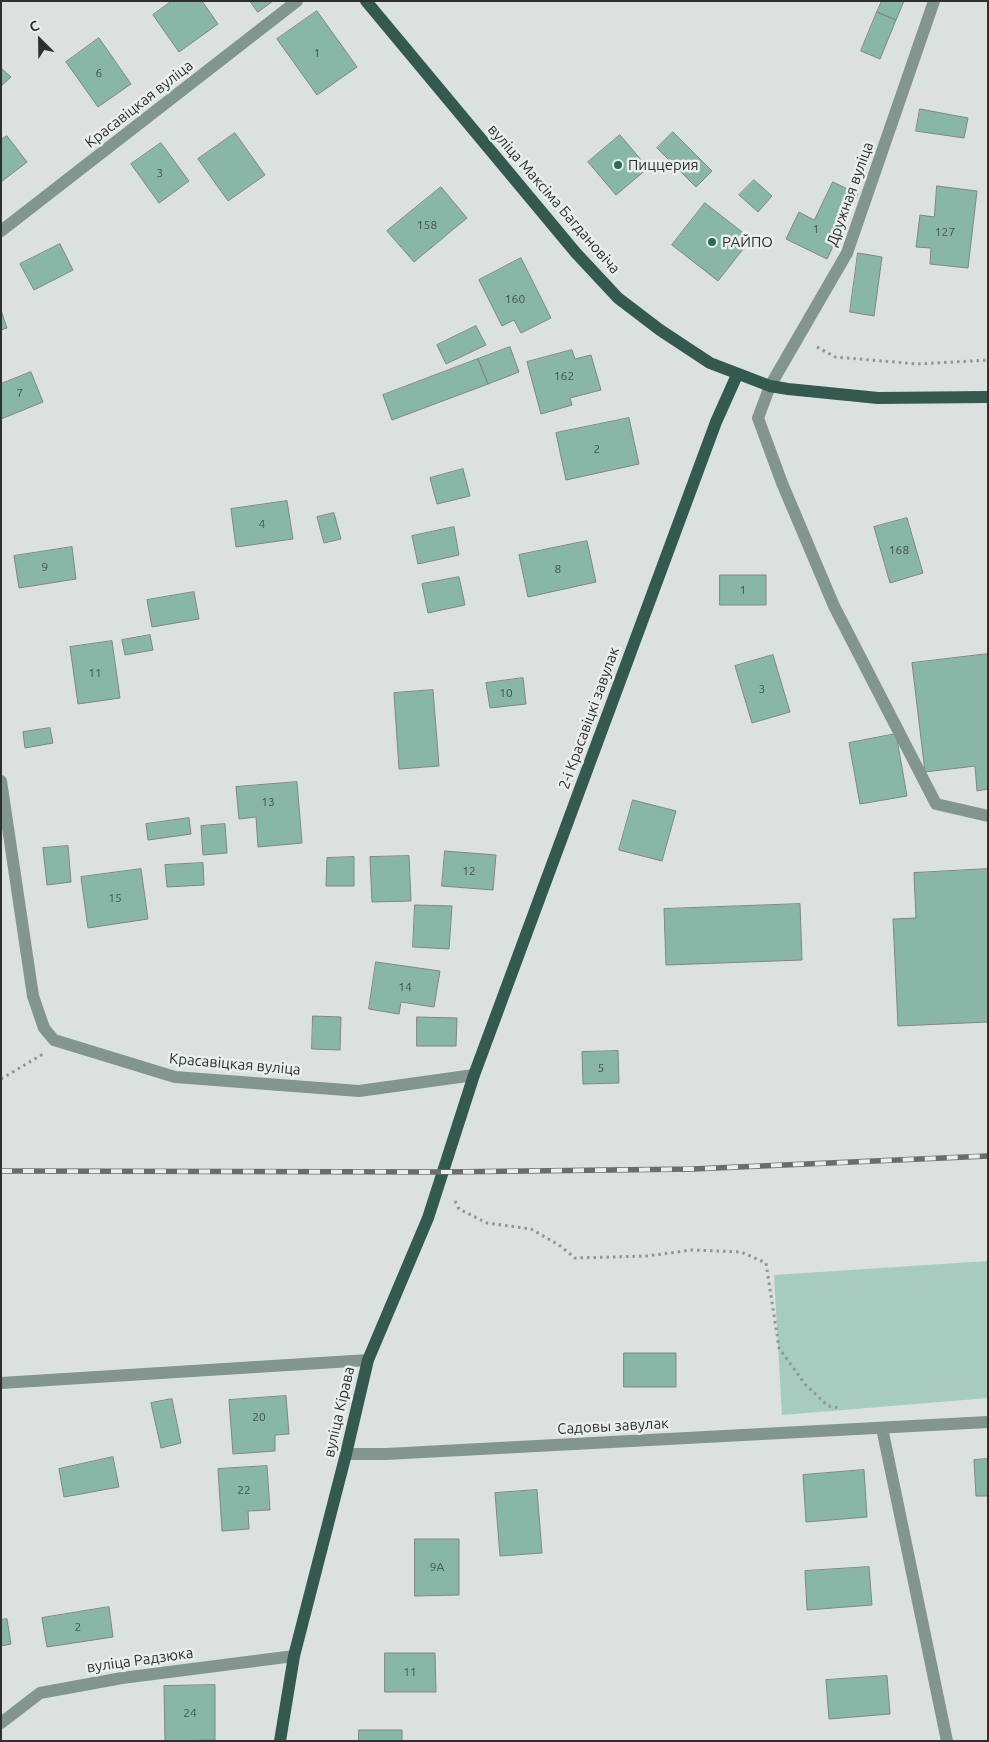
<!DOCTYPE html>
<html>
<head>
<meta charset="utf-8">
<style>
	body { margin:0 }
	#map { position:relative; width:989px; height:1742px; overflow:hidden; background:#dbe1df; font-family:Ubuntu,sans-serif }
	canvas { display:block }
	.frame { position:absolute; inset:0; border:2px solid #2e302f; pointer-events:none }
	.north { position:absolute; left:15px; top:15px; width:50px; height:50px; -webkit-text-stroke:4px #e8efec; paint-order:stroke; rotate:337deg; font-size:14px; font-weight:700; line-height:20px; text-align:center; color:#2e302f }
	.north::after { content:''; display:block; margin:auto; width:18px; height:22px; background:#2e302f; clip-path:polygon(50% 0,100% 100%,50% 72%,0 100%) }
</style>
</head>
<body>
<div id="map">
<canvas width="989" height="1742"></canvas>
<div class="frame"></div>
<div class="north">С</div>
</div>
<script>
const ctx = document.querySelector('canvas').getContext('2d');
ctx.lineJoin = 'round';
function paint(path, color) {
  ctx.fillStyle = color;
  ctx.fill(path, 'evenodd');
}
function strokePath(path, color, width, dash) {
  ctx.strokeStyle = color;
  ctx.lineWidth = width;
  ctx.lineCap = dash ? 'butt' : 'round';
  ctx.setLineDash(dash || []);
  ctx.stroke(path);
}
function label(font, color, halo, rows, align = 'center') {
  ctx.font = font + ' Ubuntu,sans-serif';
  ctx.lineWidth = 5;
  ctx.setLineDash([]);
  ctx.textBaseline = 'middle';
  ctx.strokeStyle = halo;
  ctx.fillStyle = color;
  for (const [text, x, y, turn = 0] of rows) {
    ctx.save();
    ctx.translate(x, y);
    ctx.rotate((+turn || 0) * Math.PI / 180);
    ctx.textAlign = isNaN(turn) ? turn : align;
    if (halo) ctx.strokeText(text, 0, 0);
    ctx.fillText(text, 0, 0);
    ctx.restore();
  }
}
paint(new Path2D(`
	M988,1261v137l-206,17 -8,-140z`), '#a6ccbf');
const building = new Path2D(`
	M172,1h30l16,23 -39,28 -26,-37z
	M250,1h23l-15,11z
	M882,1h22l-8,19 -19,-8z
	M317,11l40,56 -40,28 -40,-56z
	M877,12l19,8 -16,39 -19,-8z
	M99,38l32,46 -33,23 -32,-45z
	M1,68l10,9 -10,9z
	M920,109l48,9 -4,20 -48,-7z
	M673,132l39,39 -16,16 -39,-39z
	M235,133l30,42 -37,26 -30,-42z
	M620,135l28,33 -32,27 -28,-33z
	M7,136l20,26 -26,20v-42z
	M161,143l28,38 -30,22 -28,-39z
	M754,180l18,16 -14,16 -19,-17z
	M833,182l25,12 -31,65 -41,-20 13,-27 15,8z
	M937,186l40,5 -9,77 -38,-4 1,-16 -15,-1 4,-32 14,2z
	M441,187l26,31 -53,44 -27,-31z
	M705,203l46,36 -33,42 -46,-36z
	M60,244l13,26 -39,20 -14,-26z
	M858,253l24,4 -8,59 -24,-4z
	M521,258l30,60 -30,15 -7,-13 -12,6 -23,-46z
	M1,310l6,18 -6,2z
	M476,326l10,19 -40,19 -9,-19z
	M510,347l9,25 -31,12 -10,-25z
	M572,350l3,9 16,-4 10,35 -31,8 2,7 -31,9 -14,-52z
	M478,359l10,25 -96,36 -9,-25z
	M31,372l12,30 -42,17v-35z
	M629,418l10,46 -73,16 -10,-47z
	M463,469l7,27 -33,8 -7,-26z
	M287,501l6,38 -57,8 -5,-38z
	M334,513l7,26 -17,4 -7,-26z
	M907,518l16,55 -33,10 -16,-56z
	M454,527l5,28 -41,9 -6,-28z
	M587,541l9,41 -68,15 -9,-42z
	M72,547l4,32 -57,9 -5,-32z
	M720,575h46v30h-46z
	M459,577l6,28 -37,8 -6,-29z
	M194,592l5,27 -47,8 -5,-27z
	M150,635l3,15 -28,5 -3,-15z
	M112,641l8,57 -42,6 -8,-57z
	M988,654v135l-11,2 -2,-25 -50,6 -13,-109z
	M773,655l17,57 -38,11 -17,-57z
	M523,678l3,26 -36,4 -4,-25z
	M433,690l6,76 -40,3 -5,-76z
	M50,728l3,15 -28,5 -2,-16z
	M896,734l11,62 -47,8 -11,-61z
	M297,782l5,61 -44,4 -2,-30 -17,2 -3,-32z
	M633,800l43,11 -14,50 -43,-11z
	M189,818l2,16 -43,6 -2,-16z
	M225,824l2,29 -24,2 -2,-29z
	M68,846l3,36 -24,3 -4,-37z
	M445,851l51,4 -3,35 -51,-4z
	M409,856l2,45 -39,1 -2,-45z
	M354,857v29h-28l1,-28z
	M203,863l1,22 -37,2 -2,-22z
	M141,869l7,50 -60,9 -7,-51z
	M988,869v153l-90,4 -5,-107 23,-1 -2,-45z
	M800,904l2,56 -136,5 -2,-56z
	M415,905l37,1 -3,43 -36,-2z
	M376,962l64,9 -6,36 -33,-5 -2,12 -30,-5z
	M313,1016l28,1 -1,33 -28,-1z
	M417,1017l40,1 -1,28h-39z
	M618,1051l1,32 -36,1 -1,-32z
	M624,1353h52v34h-52z
	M286,1396l3,38 -14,1v16l-42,3 -4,-54z
	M172,1399l9,44 -20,5 -10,-45z
	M113,1457l6,30 -55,10 -5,-28z
	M988,1459v37h-12l-2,-36z
	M267,1466l3,44 -22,1 1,18 -27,2 -4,-62z
	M864,1470l3,47 -61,5 -3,-47z
	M537,1490l5,63 -42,3 -5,-63z
	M415,1539h44v56l-44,1z
	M869,1567l3,38 -65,5 -2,-39z
	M109,1607l4,30 -66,10 -5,-29z
	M7,1619l4,25 -10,2v-26z
	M385,1653h50l1,39h-51z
	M887,1676l3,38 -61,5 -3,-39z
	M215,1685v55l-50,1 -1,-55z
	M359,1730h43v11h-43z`);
paint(building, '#88b7a7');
strokePath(building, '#808684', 1);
strokePath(new Path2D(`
	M817,347l18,10 83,7 70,-4
	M1,1079l42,-25
	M455,1201l4,8 28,14 44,6 28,16 16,13 72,-2 45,-6 49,2 25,11 13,85 26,36 23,22 12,2`), '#919593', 3, [2.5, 4]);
strokePath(new Path2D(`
	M934,1l-87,252 -77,133 -12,32 24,65 52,123 102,198 52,12
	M1,231l296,-230
	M1,781l32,215 11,32 10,12 121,37 184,14 115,-16
	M1,1383l367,-23
	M882,1428l65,313
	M346,1454h40l602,-32
	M1,1723l39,-30 82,-15 172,-22`), '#82968f', 12);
strokePath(new Path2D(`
	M366,1l210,252 42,45 42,32 50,33 60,23 18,3 90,9 110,-1
	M280,1741l14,-85 52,-202 22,-94 60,-142 46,-143 242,-653 21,-47`), '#34594e', 12);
const rail = new Path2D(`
	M1,1171l443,1 249,-3 295,-13`);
strokePath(rail, '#6a6d6c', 5.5);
strokePath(rail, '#e8efec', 4, [11]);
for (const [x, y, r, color] of [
	[618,165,5,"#2b6b5a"],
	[712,242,5,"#2b6b5a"]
]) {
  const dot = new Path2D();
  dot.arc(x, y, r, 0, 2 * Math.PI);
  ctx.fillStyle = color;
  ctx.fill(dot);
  strokePath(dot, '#e8efec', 2);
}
label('12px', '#44524d', null, [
	["1",317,53],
	["6",99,73],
	["3",160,173],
	["158",427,225],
	["1",816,229],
	["127",945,232],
	["160",515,299],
	["162",564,376],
	["7",20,393],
	["2",597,449],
	["4",262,524],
	["168",899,550],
	["9",45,567],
	["8",558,569],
	["1",743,590],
	["11",95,673],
	["3",762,689],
	["10",506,693],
	["13",268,802],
	["12",469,871],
	["15",115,898],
	["14",405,987],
	["5",601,1068],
	["20",259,1417],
	["22",244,1490],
	["9А",437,1567],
	["2",78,1627],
	["11",410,1672],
	["24",190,1713]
]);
label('15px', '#2e302f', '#e8efec', [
	["Красавіцкая вуліца",139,104,-38],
	["Дружная вуліца",850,194,-70],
	["вуліца Максіма Багдановіча",554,199,49],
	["2-і Красавіцкі завулак",589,718,-70],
	["Красавіцкая вуліца",235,1064,5],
	["вуліца Кірава",339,1412,-77],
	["Садовы завулак",613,1426,-3],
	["вуліца Радзюка",140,1660,-8]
]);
label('15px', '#2e302f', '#e8efec', [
	["Пиццерия",628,165],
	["РАЙПО",722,242]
], 'left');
</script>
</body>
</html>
